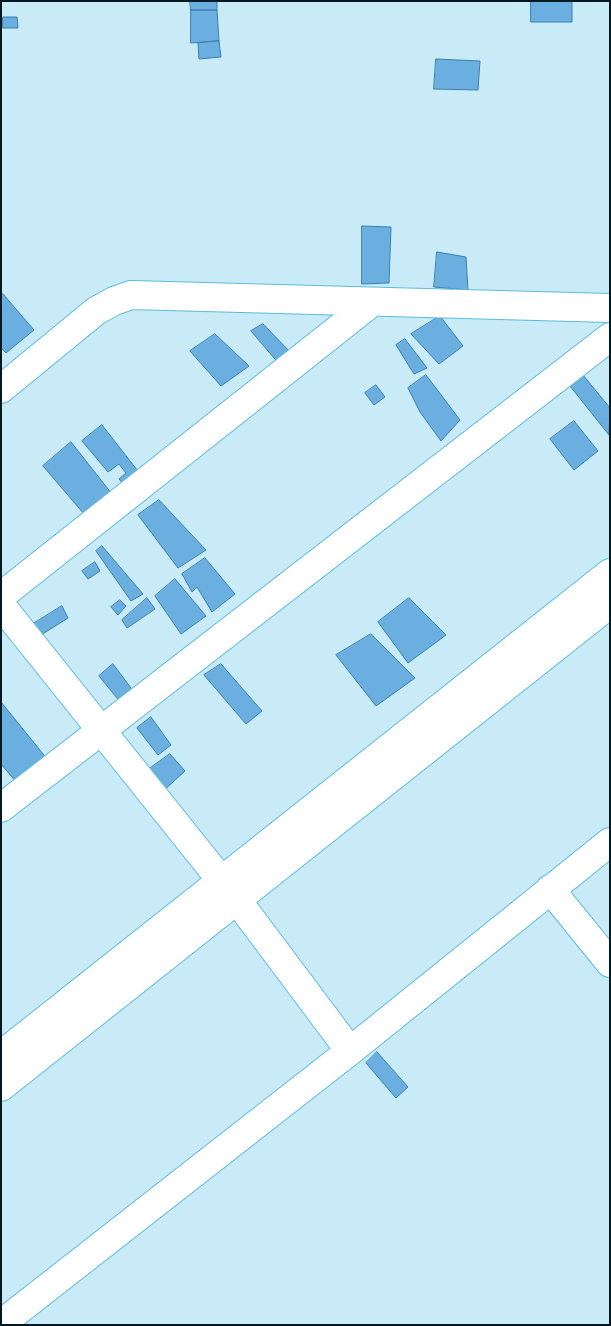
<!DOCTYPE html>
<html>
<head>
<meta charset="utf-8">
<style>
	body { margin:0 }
	#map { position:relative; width:611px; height:1326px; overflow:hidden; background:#c8ebf7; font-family:"Roboto Condensed",sans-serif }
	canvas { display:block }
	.frame { position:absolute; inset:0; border:2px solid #001922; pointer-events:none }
</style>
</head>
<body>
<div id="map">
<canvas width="611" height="1326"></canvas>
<div class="frame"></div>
</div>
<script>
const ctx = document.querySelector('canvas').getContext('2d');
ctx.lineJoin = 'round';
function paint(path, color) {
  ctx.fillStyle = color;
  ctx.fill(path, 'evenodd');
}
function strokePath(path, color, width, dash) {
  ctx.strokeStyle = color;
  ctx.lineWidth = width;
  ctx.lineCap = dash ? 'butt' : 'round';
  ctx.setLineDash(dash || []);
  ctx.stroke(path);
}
const building = new Path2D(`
	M190,1h27v9h-26z
	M531,1h41v21h-41z
	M191,10h26l2,31 -28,2z
	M3,17h14l1,11h-15z
	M219,41l2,16 -22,2 -1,-16z
	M436,59l44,2 -2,29 -44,-1z
	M362,226l29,1 -2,56 -27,1z
	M437,252l29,5 2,33 -34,-3z
	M3,294l31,36 -28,23 -5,-5v-53z
	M440,316l23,30 -24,18 -28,-30z
	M263,324l31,32 -14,9 -29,-34z
	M215,334l34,32 -28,20 -31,-35z
	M405,339l22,29 -13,6 -18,-29z
	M426,375l34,45 -19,21 -21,-29 -12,-24z
	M583,375l27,33 -1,27 -39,-49z
	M376,385l9,12 -11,8 -9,-12z
	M574,421l24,30 -24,19 -24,-31z
	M102,425l39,50 -15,12 -7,-8 7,-6 -7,-9 -11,8 -26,-31z
	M71,442l41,52 -28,20 -41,-48z
	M159,500l47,50 -28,18 -40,-53z
	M102,546l41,48 -12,7 -35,-50z
	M205,558l30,36 -23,18 -15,-25 -5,5 -10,-18z
	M95,562l5,9 -12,8 -6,-8z
	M175,579l31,37 -25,18 -26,-38z
	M147,598l8,11 -28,19 -5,-8z
	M409,598l37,37 -38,28 -30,-41z
	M120,600l6,6 -8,9 -7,-8z
	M62,606l6,12 -27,17 -8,-11z
	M371,634l44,44 -39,28 -40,-51z
	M113,664l24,32 -16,7 -22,-27z
	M221,664l41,47 -16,13 -42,-49z
	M1,702l47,58 -31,23 -16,-19z
	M151,717l20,28 -13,10 -21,-27z
	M170,754l15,17 -24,22 -16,-21z
	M377,1052l31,35 -12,11 -30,-35z`);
paint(building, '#6aafdf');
strokePath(building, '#3a80ae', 1);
const minor = new Path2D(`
	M1,389l95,-78 18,-10 17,-6 479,13
	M1,596l370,-293
	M1,605l236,295 113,151
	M1,808l609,-471
	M550,889l60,74
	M1,1055l609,-482
	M1,1087l609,-483
	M1,1324l349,-273 260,-209`);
strokePath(minor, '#5cbcd9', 30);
strokePath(minor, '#fff', 28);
</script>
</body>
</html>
